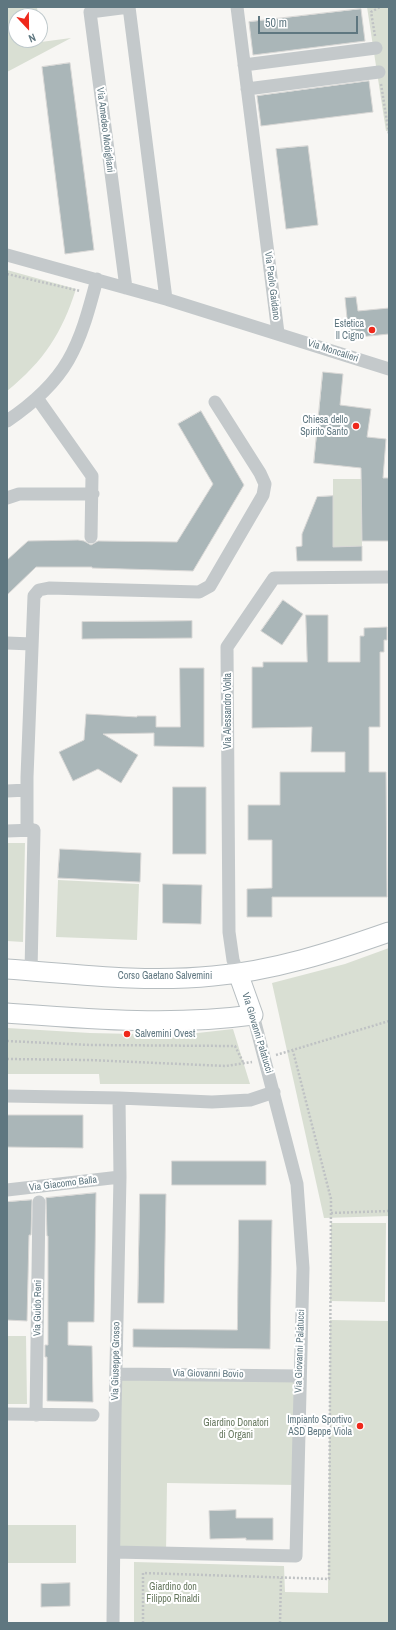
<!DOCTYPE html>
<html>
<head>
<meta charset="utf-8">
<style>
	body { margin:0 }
	#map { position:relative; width:396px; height:1630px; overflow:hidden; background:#f7f6f3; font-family:"Archivo Narrow",sans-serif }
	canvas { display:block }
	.frame { position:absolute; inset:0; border:8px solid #5f7780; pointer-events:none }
	.north { position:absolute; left:8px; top:8px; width:40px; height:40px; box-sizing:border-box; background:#fff; border:1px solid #bfc9cc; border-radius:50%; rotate:158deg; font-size:11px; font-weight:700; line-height:16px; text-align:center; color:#5f7780 }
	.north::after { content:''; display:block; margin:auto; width:14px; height:18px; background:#ef281b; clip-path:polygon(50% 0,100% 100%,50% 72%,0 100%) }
	.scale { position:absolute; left:258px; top:16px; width:100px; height:18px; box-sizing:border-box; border:2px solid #5f7780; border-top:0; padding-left:5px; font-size:12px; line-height:14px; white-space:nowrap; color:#5f7780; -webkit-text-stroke:3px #fff; paint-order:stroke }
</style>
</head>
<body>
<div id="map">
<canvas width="396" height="1630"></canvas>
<div class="frame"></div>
<div class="north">N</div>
<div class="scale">50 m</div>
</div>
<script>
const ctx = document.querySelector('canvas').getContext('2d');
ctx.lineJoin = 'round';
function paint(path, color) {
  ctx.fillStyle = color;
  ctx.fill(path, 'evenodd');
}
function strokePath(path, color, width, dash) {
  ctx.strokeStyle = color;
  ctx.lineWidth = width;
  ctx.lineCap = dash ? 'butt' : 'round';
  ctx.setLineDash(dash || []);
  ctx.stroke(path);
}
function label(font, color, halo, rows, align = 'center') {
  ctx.font = font + ' "Archivo Narrow",sans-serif';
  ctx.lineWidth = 4;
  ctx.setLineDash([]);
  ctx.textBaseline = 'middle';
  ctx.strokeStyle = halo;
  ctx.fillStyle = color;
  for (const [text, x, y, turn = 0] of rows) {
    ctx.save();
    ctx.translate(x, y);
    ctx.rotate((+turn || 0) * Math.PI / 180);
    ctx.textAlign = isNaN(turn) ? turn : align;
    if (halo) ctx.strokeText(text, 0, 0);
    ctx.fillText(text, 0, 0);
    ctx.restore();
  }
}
paint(new Path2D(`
	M7,7h30l1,9h-22v24h24v-6l1,8 30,-4 -64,34z
	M367,7h22v124h-3z
	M7,270l69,19c-14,44 -32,72 -69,102z
	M333,479h28l1,67 -29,1z
	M7,843h18l-2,99 -16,-1z
	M58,880l81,4 -2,56 -81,-3z
	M389,948v268l-65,2 -52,-235 73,-19z
	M7,1028l83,5 90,2 53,-6 17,55h-150l-1,-10h-92z
	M331,1223h55l-1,79 -55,-1z
	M330,1320l59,1v302h-255v-61l150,4 1,26 43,1z
	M7,1336h19l1,68h-20z
	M115,1374l184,2 -2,109 -130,-2 -1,70 -52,-1z
	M7,1525h69v38h-69z`), '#d9dfd3');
const building = new Path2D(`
	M361,9l4,32 -112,14 -4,-33z
	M70,63l24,187 -29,4 -23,-187z
	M369,81l4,31 -112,14 -4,-30z
	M308,146l10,79 -32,4 -10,-80z
	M356,297l2,14 31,-3v26l-40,4 -4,-40z
	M323,372l20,2 -3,31 31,4 -4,28 19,2 -3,39h6v63h-27l-1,-73 -47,-5z
	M201,411l43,74 -51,86 -101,-3v-1h-56l-29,28v-35l21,-19 50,-1 6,1 7,4 7,-4 79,1 36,-58 -35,-60z
	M333,496v51l29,-1v15h-65l-1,-14 6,-1v-12l15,-37z
	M283,600l20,14 -21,31 -21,-14z
	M306,615h22v47h32v-26h4v-8l23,-1v13h-3v12h-4v75h-11v45h17l1,125h-115v20h-25v-28l25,-1v-48h-24v-35h32v-33h65v-20h-34l1,-25 -60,1v-61h11v-5h44z
	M192,621v17l-110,1v-17z
	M180,668h24v79l-50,-1v-13l-51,1 35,21 -17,28 -23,-14 -25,12 -14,-29 25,-12 2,-26 51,3v-1h19v11h24z
	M173,787h33v67h-33z
	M60,849l81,4 -1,29 -82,-4z
	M163,884l39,1 -1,39 -38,-1z
	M7,1115h76v33l-76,-1z
	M172,1161h94v24h-94z
	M96,1193l-2,129h-26v23l24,1 1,56 -46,-1v-44h-2v-12h3v-109h-1l-1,-38z
	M140,1194h26l-2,109h-26z
	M32,1200l-1,35h-2l-2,86 -20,-1v-118z
	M239,1220h33l-2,129 -137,-2v-18l104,1z
	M236,1510v8h37v22h-27v-2l-36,1 -1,-28z
	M70,1583v23l-29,1v-23z`);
paint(building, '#aab6b8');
strokePath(building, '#d8d7d5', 1);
const secondary = new Path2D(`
	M7,969c68,5 137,14 206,7 60,-5 119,-24 176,-44
	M7,1013c82,6 164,13 246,2l-15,-42`);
strokePath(secondary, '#b6bdc0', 21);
strokePath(new Path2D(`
	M375,36l-4,-24 9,-5
	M381,84l8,50
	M7,274l73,17
	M7,1041l83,4 145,1 9,18
	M276,1055l113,-34
	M7,1059l82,1 137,6 26,-4
	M331,1213l58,-2
	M143,1623v-50l186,6 2,-380 -38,-148
	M280,1623l1,-45`), '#bfc2c4', 2.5, [2, 2]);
strokePath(new Path2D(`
	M129,7l37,292
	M237,7l41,326
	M244,65l132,-17
	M247,89l132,-17
	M7,255l159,44 223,70
	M126,288l-36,-276 39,-5
	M37,398l55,78 -1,61
	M7,421c61,-41 72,-73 90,-142
	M7,498l12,-4h74
	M7,643l25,1
	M7,791l20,-1
	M27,830v-53l7,-181 5,-6 10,-2 150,4 11,-6 53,-91 2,-11 -5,-11 -45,-71
	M7,831l27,-1 -3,141
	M238,973l-5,-13 -4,-28 -2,-285 47,-69 115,-1
	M7,1096l112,2 93,4 38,-2 24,-8
	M7,1190l113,-13
	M116,1374l184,2
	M7,1414l86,1
	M36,1415l3,-213
	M114,1552l182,4 7,-288 -6,-84 -44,-169
	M113,1623l2,-208 5,-238 -1,-79`), '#c4c9cb', 13);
strokePath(secondary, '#fff', 19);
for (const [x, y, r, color] of [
	[372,330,4,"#ef281b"],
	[356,426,4,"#ef281b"],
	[127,1034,4,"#ef281b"],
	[360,1426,4,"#ef281b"]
]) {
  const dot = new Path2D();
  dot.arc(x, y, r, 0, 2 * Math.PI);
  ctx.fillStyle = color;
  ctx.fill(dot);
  strokePath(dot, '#fff', 1.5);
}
label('10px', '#5f7780', '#fff', [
	["Via Amedeo Modigliani",105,130,83],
	["Via Paolo Gaidano",272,286,83],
	["Via Moncalieri",333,351,18],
	["Via Alessandro Volta",228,711,-90],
	["Corso Gaetano Salvemini",165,976],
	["Via Giovanni Palatucci",257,1033,73],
	["Via Giacomo Balla",63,1184,-7],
	["Via Guido Reni",38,1308,-89],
	["Via Giovanni Palatucci",300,1351,-88],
	["Via Giuseppe Grosso",116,1361,-89],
	["Via Giovanni Bovio",208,1374,1]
]);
label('10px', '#5f7780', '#fff', [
	["Estetica",364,324],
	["Il Cigno",364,336],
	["Chiesa dello",348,420],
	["Spirito Santo",348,432],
	["Salvemini Ovest",135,1034,"left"],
	["Impianto Sportivo",352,1420],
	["ASD Beppe Viola",352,1432]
], 'right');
label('10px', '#67785f', '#fff', [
	["Giardino Donatori",236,1423],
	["di Organi",236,1435],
	["Giardino don",173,1587],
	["Filippo Rinaldi",173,1599]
]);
</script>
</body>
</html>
